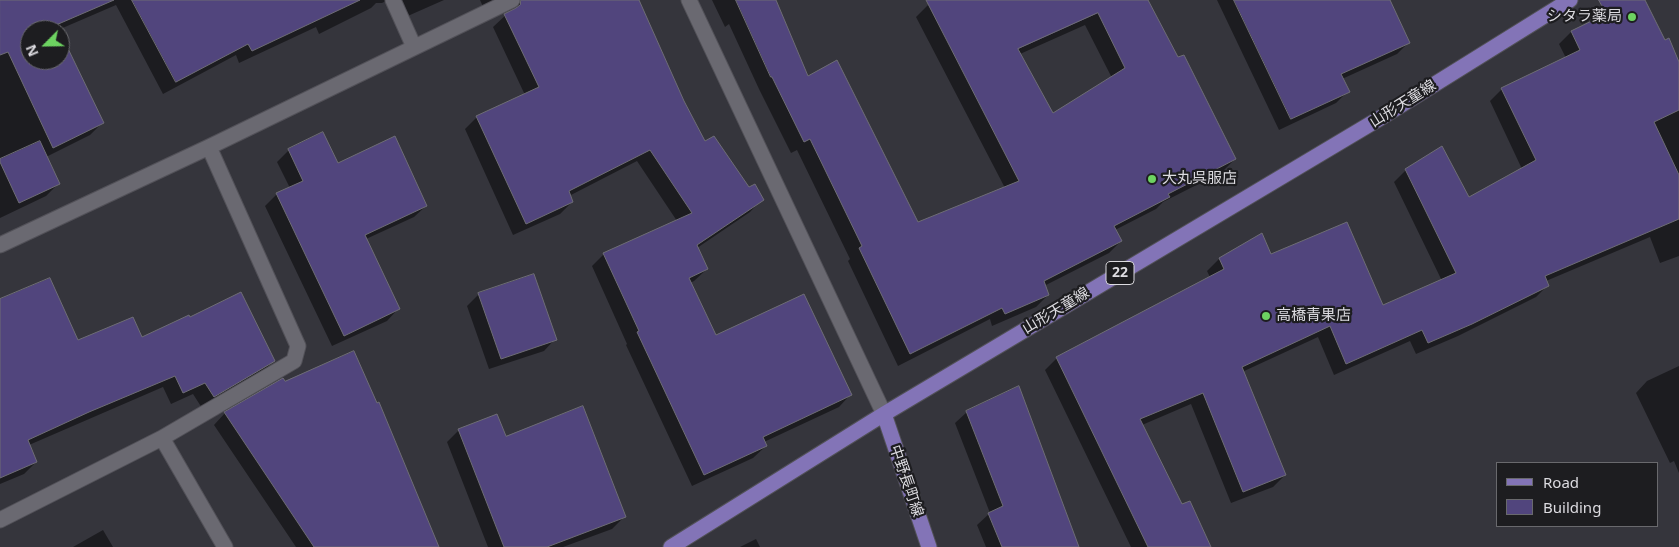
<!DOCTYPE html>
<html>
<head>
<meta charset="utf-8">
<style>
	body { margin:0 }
	#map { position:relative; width:1679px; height:547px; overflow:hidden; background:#35353c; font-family:"Noto Sans",sans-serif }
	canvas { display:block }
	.legend { position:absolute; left:1496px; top:462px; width:162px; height:65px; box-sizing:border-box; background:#1d1d20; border:1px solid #69696d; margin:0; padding:6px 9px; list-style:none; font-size:15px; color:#dcdbe0 }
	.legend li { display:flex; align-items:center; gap:10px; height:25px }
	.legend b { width:25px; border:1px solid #69696d }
	.north { position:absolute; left:20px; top:20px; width:50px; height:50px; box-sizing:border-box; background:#1d1d20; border:1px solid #69696d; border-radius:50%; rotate:247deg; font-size:14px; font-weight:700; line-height:20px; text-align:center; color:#dcdbe0 }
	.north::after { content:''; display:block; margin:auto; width:18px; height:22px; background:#6dd361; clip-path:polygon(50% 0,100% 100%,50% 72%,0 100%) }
</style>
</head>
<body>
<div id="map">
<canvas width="1679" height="547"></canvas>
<ul class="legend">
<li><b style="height:6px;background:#8374b7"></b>Road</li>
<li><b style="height:14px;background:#51457d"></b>Building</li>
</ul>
<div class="north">N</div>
</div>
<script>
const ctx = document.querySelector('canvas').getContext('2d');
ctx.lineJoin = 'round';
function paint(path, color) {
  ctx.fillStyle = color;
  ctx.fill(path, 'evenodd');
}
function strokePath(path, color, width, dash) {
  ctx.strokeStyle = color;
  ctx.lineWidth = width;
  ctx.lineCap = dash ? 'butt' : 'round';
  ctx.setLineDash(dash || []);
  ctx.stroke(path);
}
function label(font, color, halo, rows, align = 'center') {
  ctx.font = font + ' "Noto Sans","Noto Sans JP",sans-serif';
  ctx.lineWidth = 4.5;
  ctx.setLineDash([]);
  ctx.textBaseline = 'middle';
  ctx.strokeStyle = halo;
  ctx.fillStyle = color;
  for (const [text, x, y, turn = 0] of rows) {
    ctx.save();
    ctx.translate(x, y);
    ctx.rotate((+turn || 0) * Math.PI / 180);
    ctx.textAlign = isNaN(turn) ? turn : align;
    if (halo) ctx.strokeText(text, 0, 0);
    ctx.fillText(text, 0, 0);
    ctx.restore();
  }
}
paint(new Path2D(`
	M0,0h388l-6,3h-6l-5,5 -52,26 -3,-7 -77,36 -3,-8 -73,39 -47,-89 -58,25h-28v30h30v-25l42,88 -12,12 -44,22 12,27 -12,12 -46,22z
	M392,0h52l-43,19z
	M480,0h158l45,102 22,41 43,46 14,10 -12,13 -53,36 10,21 -13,12 -4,2 25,54 136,57 -12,13 -75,35 2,4 -13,12 -61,28 -66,-141 1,-1 -35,-78 12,-12 73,-33 -40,-60 -68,35 3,6 -12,12 -47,21 -48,-106 12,-12 48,-22 -32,-68 15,-14 1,-4h-25z
	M712,0h63l33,77 109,146 88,-35 -89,-171 13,-13 8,-4h210l31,59 57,100 -13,13 -59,30 -7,7 -41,21 6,11 -12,12 -65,33 4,9 -12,12 -44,19 -2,-7 -92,47 -50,-105 2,-2 -53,-109 -6,3 -32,-64 -30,-65 -4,3zM1085,25l27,53 -60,36 -32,-60z
	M1217,0h172l19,43 -11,11 -55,25 6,12 -12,12 -57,27z
	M1622,0h22l20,42 15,23v191l-19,7 -10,-26 -104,44 2,4 -12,12 -78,39 -42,18 -6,-13 -76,34 -16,-38 -76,35 43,103 -12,12 -42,16 -40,-99 -49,21 40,81 28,41h-79l-86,-177 12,-12 153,-81 -3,-6 12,-12 51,-3 112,50 60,-25 -48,-99 12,-12 62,29 54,-30 -32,-68 12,-12 64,-31 -7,-14 12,-12 22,-11 11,-12z
	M289,150l48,14 89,42 -12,11 -48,22 32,70 -11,12 -55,25 -67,-140 12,-12 13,-6 -13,-26z
	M479,294l76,45 -11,12 -55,18 -22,-63z
	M0,301l77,41 64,-3 132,22 -11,12 -60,35 -9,-14 -22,10 -8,-17 -134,58 7,17 -12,12 -24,10z
	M1679,366v107l-5,-12 -4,2 -34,-70 11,-12z
	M967,412l110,135h-91l-9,-22 13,-12 -35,-90z
	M225,413l213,134h-142l-82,-122z
	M459,430l46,7 119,80 -12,12 -49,18h-75l-41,-105z
	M103,530l10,17h-40z
	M756,539l4,8h-20z`), '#0007');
const building = new Path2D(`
	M0,0h114l-58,25 3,5h-29v30h30v-28l44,91 -51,25 -45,-96 -8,3z
	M132,0h228l-108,51 -4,-7 -72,38z
	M521,0h118l45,101 21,40 9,-5 35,51 6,-3 9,16 -67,45 11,24 -19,9 27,57 88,-41 48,101 -89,42 4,9 -63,29 -67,-143 2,-1 -36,-78 89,-40 -42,-63 -81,41 4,11 -47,22 -50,-108 63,-29 -35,-73 12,-6 4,-3z
	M736,0h40l32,76 29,-16 81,162 101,-41 -93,-181h222l30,57 6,-2 52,104 -68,35 2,3 -56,29 8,15 -78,40 5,14 -44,19 -3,-6 -92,46 -51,-106 3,-2 -52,-107 -6,3 -32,-65h-1zM1098,13l27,55 -72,45 -35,-64z
	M1234,0h156l20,43 -69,31 9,18 -59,27z
	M1599,0h46l20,40 4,-2 10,24v48l-25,12 25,53v44l-134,57 4,10 -77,38 -44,19 -6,-13 -76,34 -16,-38 -88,41 44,108 -43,17 -40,-99 -63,26 42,85 8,-3 21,46h-63l-92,-190 168,-88 -5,-11 43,-25 9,21 76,-32 36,83 73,-32 -51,-104 37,-23 27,51 67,-37 -35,-72 79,-38 -9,-19 35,-17z
	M323,132l15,31 57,-27 32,70 -62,29 35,74 -56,27 -68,-143 27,-12 -15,-32z
	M40,141l20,43 -41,19 -19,-41v-3z
	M534,274l23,66 -56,19 -23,-66z
	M50,278l28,62 55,-23 9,20 47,-22 1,2 51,-25 34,69 -61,36 -9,-14 -22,10 -8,-17 -86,36 -61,28 9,22 -37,16v-179z
	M354,351l23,52 2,-1 60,145h-125l-90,-135 59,-34 2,3z
	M1019,386l60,161h-77l-14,-34 15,-7 -37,-95z
	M583,406l43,111 -79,30h-43l-46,-118 39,-15 9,22z`);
paint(building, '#51457d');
strokePath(building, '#6e6d75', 1);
const minor = new Path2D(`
	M393,0l21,47
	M689,0l195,414
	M209,147l89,199 -4,15 -132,77 63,109
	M0,245l209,-98 303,-147
	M0,520l162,-82`);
const major = new Path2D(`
	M884,414l45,133
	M671,547l213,-133 498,-297 188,-117`);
strokePath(minor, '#525158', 17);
strokePath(major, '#525158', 17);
strokePath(minor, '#6a6971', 15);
strokePath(major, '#8374b7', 15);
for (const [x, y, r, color] of [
	[1632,17,5,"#6dd361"],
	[1152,179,5,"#6dd361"],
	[1266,316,5,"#6dd361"]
]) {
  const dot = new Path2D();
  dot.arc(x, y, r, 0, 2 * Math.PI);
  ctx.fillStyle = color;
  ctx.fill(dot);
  strokePath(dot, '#1d1d20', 2);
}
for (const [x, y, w] of [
	[1120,273,28]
]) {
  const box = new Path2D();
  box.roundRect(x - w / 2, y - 11.5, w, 23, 4);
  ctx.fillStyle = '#1d1d20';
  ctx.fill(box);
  strokePath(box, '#dcdbe0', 1);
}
label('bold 14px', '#dcdbe0', null, [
	["22",1120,273]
]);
label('15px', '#dcdbe0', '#1d1d20', [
	["シタラ薬局",1622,17,"right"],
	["大丸呉服店",1162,179],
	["高橋青果店",1276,316]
], 'left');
label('15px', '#dcdbe0', '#1d1d20', [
	["山形天童線",1403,104,-32],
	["山形天童線",1056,311,-31],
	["中野長町線",906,481,71]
]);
</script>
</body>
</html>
